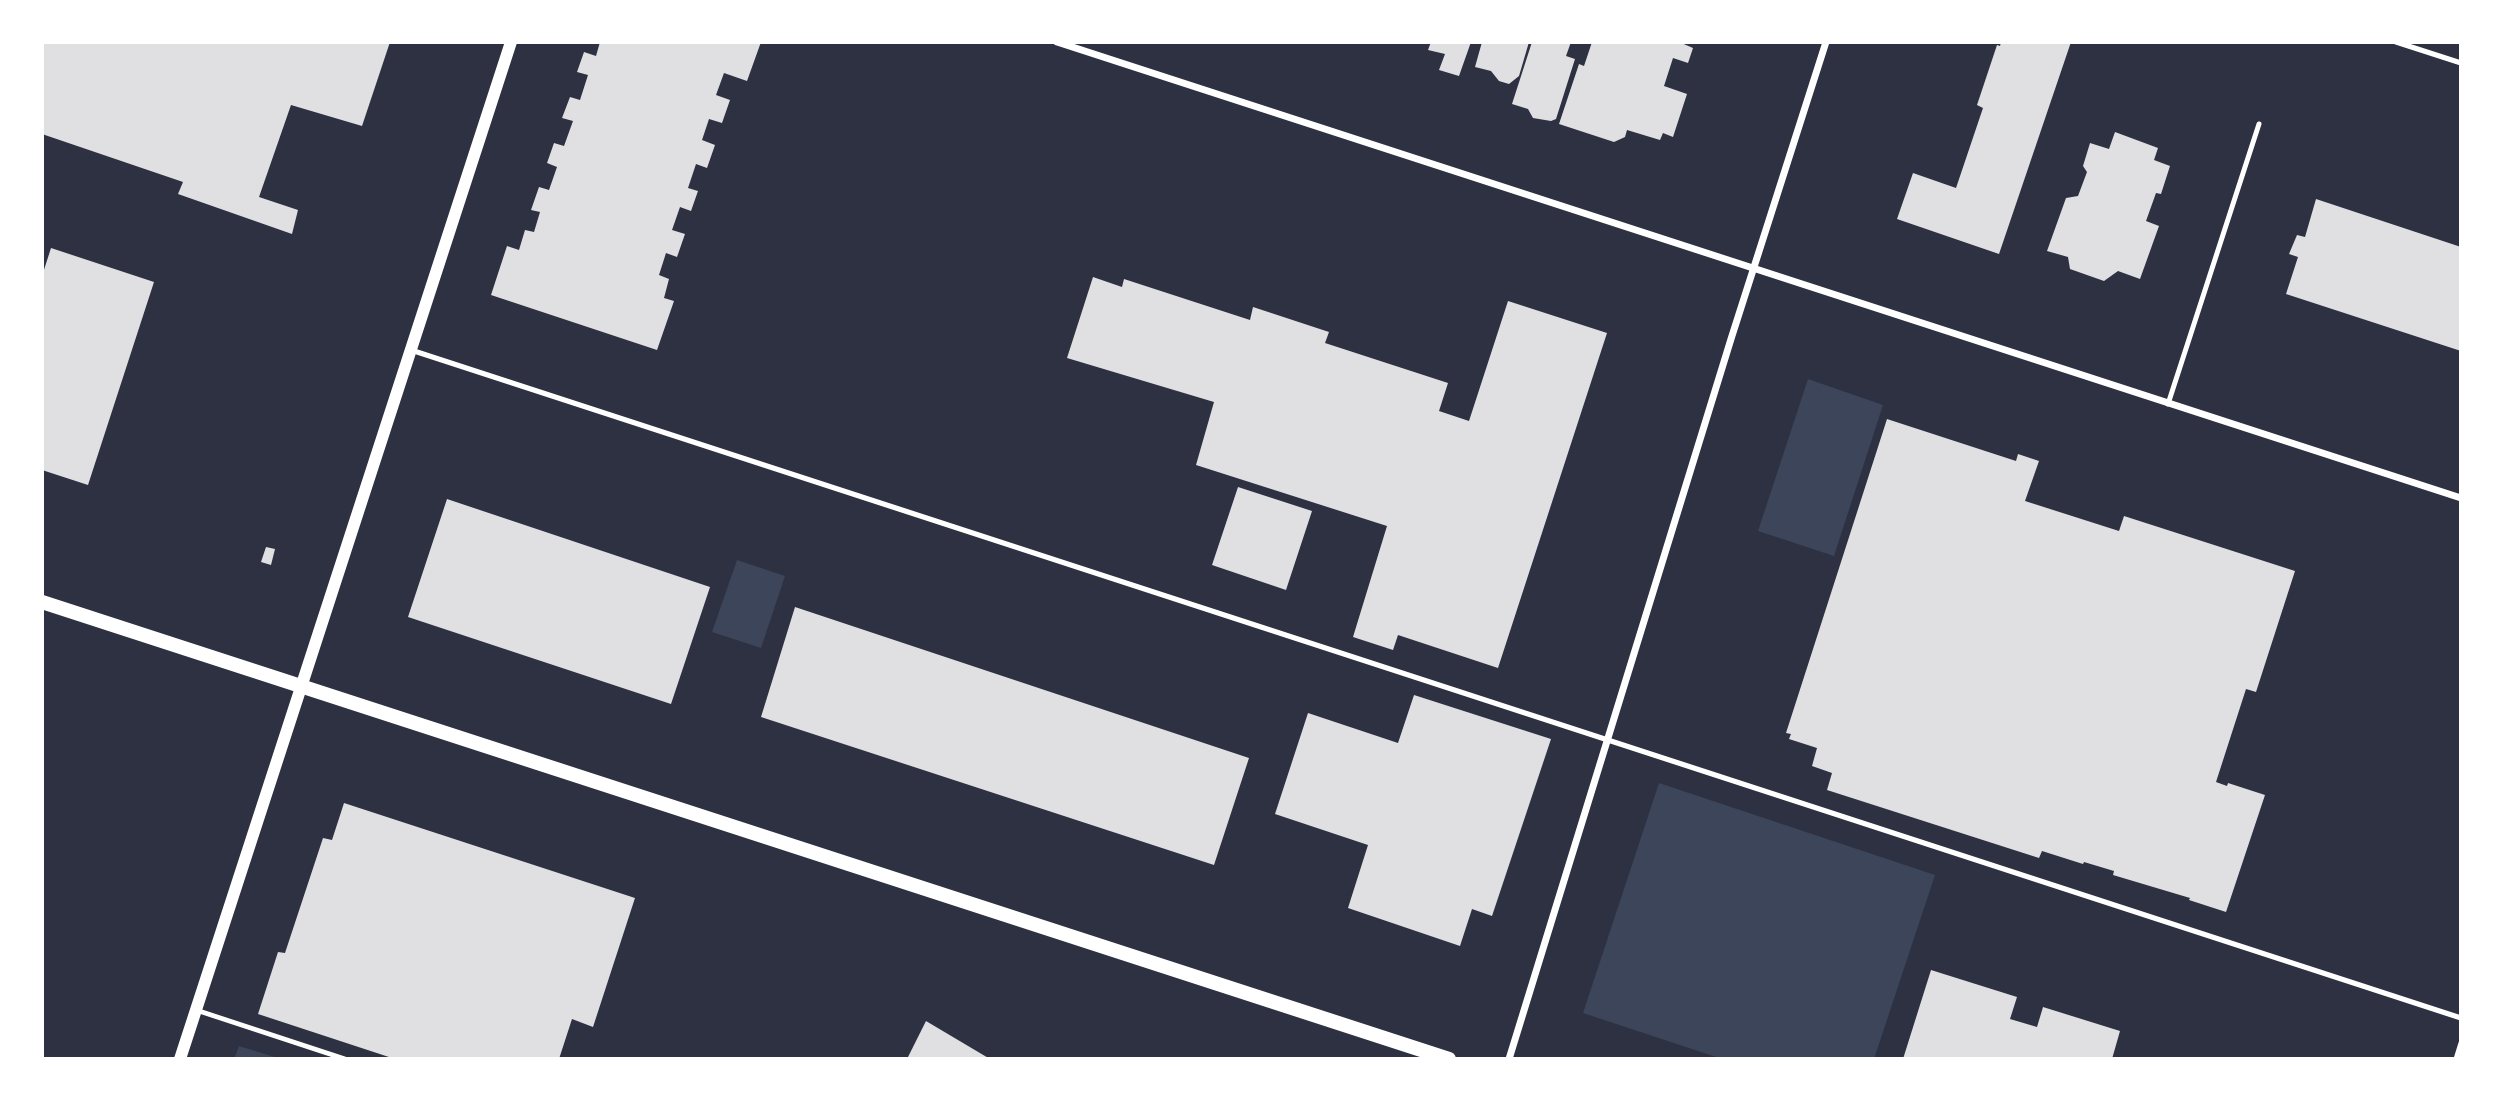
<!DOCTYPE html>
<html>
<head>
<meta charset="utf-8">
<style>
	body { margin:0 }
	#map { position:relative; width:2503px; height:1101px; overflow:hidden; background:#2d3142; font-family:"IBM Plex Sans",sans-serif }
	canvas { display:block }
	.frame { position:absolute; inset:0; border:44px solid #fff; pointer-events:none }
</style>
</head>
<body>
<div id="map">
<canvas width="2503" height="1101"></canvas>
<div class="frame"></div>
</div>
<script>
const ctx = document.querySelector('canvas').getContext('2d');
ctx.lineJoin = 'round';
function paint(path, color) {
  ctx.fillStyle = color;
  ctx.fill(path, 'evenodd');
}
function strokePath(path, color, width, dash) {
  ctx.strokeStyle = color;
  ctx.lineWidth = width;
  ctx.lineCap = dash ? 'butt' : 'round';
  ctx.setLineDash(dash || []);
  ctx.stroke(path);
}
paint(new Path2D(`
	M1808,379l75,26 -49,151 -76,-25z
	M737,560l48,16 -24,72 -49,-16z
	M1659,783l276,92 -61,184h-152l-139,-46z
	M239,1046l42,13h-47z`), '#3c4559');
paint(new Path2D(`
	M42,42h348l-28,84 -71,-21 -32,92 39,13 -6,24 -114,-40 5,-12 -141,-48z
	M600,42h161l-14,39 -23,-8 -8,22 14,5 -8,23 -13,-4 -7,21 13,5 -8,23 -11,-4 -8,24 10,3 -7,20 -11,-4 -8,23 13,4 -8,23 -11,-4 -7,22 10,4 -5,19 10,3 -17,49 -166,-55 16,-49 12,4 6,-20 9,2 6,-20 -9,-2 8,-23 10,3 8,-23 -10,-4 7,-20 10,3 9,-25 -11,-3 8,-21 10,3 8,-25 -11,-3 7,-20 12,4z
	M1431,42h40l-12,34 -20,-6 6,-16 -17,-4z
	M1482,42h47l-10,34 -10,8 -10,-3 -8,-10 -16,-4z
	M1532,42h39l-5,14 9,3 -19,60 -5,2 -18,-3 -5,-9 -16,-5z
	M1592,42h87l14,6 -5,15 -15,-5 -9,28 23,8 -14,43 -10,-4 -3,7 -33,-10 -2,7 -11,5 -55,-18 20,-60 5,2z
	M2001,42h70l-72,212 -102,-35 16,-46 43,15 27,-80 -6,-3 20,-60 3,1z
	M2115,132l43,16 -4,12 16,6 -9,28 -5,-1 -10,28 13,5 -19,53 -22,-8 -14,10 -34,-12 -2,-12 -21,-6 19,-53 12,-2 9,-24 -4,-6 7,-23 19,6z
	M2316,199l145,48v104l-175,-57 12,-37 -9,-3 8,-19 8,2z
	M51,248l103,34 -66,203 -46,-15v-194z
	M1093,277l29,10 2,-8 126,41 3,-13 76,25 -4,11 123,40 -9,28 30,10 39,-120 99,32 -109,335 -100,-33 -5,15 -40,-13 34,-111 -191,-61 18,-63 -147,-44z
	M1887,419l129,42 2,-7 21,7 -14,40 94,30 5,-15 171,55 -39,121 -10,-3 -30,93 11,4 1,-3 37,12 -39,117 -37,-12 1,-2 -77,-23 1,-4 -30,-9 -1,2 -41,-13 -3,7 -212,-68 5,-17 -20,-7 5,-18 -28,-9 2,-5 -5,-1z
	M1238,487l74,24 -26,79 -74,-25z
	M447,499l263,88 -39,117 -263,-87z
	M266,547l9,2 -4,16 -10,-3z
	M795,607l454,151 -35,107 -453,-148z
	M1414,695l137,44 -59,177 -20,-7 -12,37 -112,-38 20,-63 -93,-31 33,-101 90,30z
	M344,803l291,95 -42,129 -21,-8 -13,40h-164l-137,-45 20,-62 7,1 38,-115 9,2z
	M1931,970l86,27 -7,22 27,8 6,-20 77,24 -8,28h-209z
	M926,1021l64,38h-83z`), '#e0e0e3');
strokePath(new Path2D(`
	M2396,42l65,21
	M411,350l2050,668
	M2168,404l91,-280
	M196,1010l149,49
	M2456,1059l5,-16`), '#fff', 5);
strokePath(new Path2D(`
	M1057,42l1404,456
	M1509,1059l222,-720 95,-297`), '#fff', 7);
strokePath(new Path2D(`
	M180,1059l331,-1017`), '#fff', 12);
strokePath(new Path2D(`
	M42,602l1407,457`), '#fff', 14);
</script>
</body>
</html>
